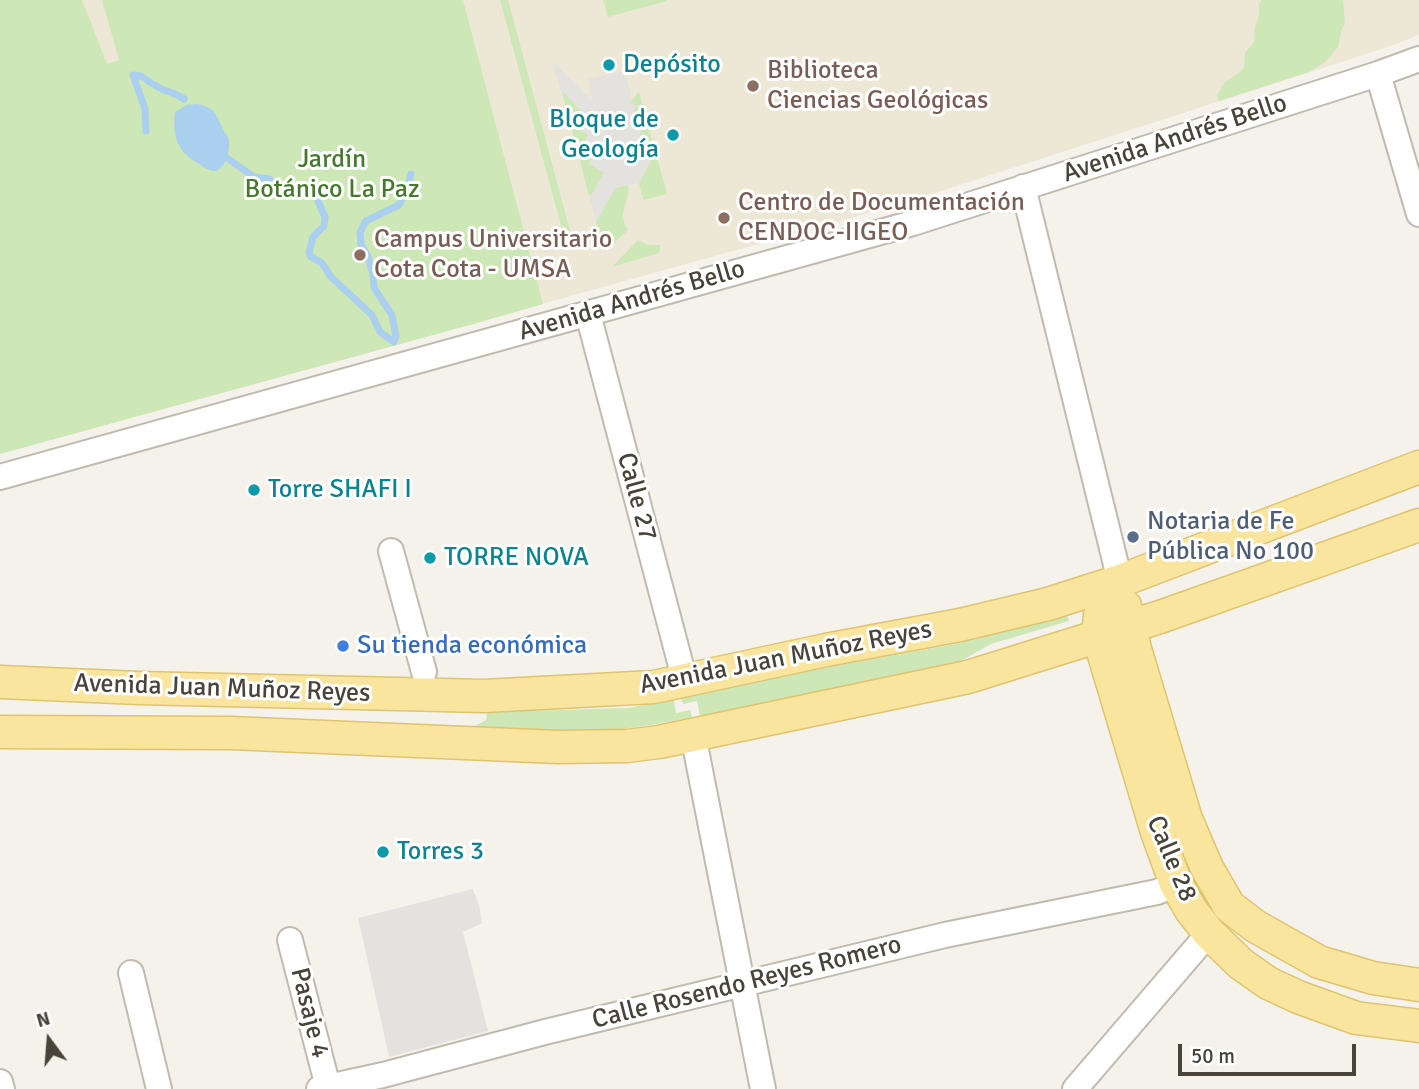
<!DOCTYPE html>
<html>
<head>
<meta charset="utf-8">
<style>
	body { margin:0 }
	#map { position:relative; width:1419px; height:1089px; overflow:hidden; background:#f5f2eb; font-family:Signika,sans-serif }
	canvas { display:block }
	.north { position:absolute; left:14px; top:1005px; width:70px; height:70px; -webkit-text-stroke:5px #fff; paint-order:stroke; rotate:344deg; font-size:19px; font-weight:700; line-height:28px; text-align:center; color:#494439 }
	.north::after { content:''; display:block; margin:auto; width:24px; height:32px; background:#494439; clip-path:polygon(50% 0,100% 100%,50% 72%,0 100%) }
	.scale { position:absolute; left:1178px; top:1044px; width:178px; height:32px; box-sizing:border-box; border:4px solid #494439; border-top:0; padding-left:9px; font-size:21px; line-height:24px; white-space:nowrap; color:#494439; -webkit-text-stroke:5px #fff; paint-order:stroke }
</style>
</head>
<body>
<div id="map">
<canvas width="1419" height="1089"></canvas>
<div class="north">N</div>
<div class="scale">50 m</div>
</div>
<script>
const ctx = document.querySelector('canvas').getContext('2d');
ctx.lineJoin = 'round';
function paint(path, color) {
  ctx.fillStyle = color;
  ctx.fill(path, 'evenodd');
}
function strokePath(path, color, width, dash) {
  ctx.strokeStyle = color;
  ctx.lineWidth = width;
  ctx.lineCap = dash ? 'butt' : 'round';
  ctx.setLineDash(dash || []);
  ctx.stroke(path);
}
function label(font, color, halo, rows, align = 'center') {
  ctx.font = font + ' Signika,sans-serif';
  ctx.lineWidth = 6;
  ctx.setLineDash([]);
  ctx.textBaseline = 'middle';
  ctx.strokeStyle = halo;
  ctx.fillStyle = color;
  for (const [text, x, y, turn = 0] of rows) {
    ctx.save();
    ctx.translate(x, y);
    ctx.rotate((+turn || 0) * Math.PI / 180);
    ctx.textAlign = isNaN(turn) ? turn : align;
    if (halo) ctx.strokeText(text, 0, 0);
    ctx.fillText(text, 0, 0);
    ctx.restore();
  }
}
paint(new Path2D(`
	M0,0h1419v35l-34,13 -450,145 -97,29 -838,232z`), '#ede8d6');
paint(new Path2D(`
	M0,0h82l25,64 12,-4 -17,-60h361l80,304 -66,19 -477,131z
	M500,0h8l65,242 -7,2z
	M603,0h64v1l-59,16z
	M1261,0h82l2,23 -4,9 -3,15 -13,15 -16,10 -90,29 -2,-5 7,-13 17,-12 3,-4 1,-14 9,-11 1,-15 4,-11v-11z
	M561,88l22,25 1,11 7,22 1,11 12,16 -12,22 -3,1z
	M639,92l28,102 -24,6 -4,-17 13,-24 -6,-4 -16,-53z
	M628,185c3,17 -12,27 0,45l-23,21 -9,-29 19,-34z
	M638,240l10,5h12l-1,8 -47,14z
	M1065,616l3,1 1,4 -78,23 -30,17 -9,3 -252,52 -3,-15 -14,3 -2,-6 137,-29 138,-25z
	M674,700l2,13 14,-3 2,7c-28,6 -56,11 -85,13 -45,3 -90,0 -134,-3l13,-7 1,-8 141,-4z`), '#cee7b6');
paint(new Path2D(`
	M552,61l40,39 -4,-21 37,-8 7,29 -2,2 7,4 -4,6 7,5 -4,6 7,4 -3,7 4,3 -2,4 8,4 -4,10 6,4 -13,24 -24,5 -19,34 -7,-26 3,-1 12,-22 -15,-9 3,-7 -5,-4 4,-7 -7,-4 4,-7 -7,-4 3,-7 -7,-4 6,-7 -23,-24z
	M473,889l6,16 3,18 -19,9 25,99 -99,26 -31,-139z`), '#e4e2df');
paint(new Path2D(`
	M196,104c23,2 21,18 33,35 1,12 -2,25 -12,32 -7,0 -11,-2 -16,-6 -23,-12 -29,-27 -26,-53l12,-7z`), '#abcfee');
strokePath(new Path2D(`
	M155,85c9,7 20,7 29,14
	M146,131l-1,-22 -12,-34 8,1 10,7
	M227,158l27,19 15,2 16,11 26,-6 8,5 -1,12 7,16 -1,9 -11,11 -4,16 2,4 11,6 9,14 41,38 8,17 14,10 2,-6 -4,-21 -18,-27 -1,-14 -5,-17 -7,-13 -1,-12 6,-11 33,-16 8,-13 4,-18`), '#abcfee', 7);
const minor = new Path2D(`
	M1378,74l41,140
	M1023,187l97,394
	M588,314l97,367
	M0,477l913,-254 465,-149 41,-15
	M391,551l33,121
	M693,735l70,354
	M290,940l38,147
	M131,973l28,116
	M0,1082l2,7
	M319,1089l64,-14 162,-43 400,-97 212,-43 19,-8
	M1075,1089l134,-156`);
const major = new Path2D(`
	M1125,606l10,43 51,170 21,49 22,38 26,20 64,36 54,16 46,7
	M1100,615l-2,20 59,197 19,52 15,26 18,23 32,31 27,19 30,14 58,21 63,8
	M0,682l139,6 345,8 170,-9 172,-37 134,-25 88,-21 72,-23 299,-114
	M0,732l231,1 327,14 69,-1 32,-4 309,-65 192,-60 259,-92`);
strokePath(minor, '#c0bbae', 28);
strokePath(major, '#dfc46f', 35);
strokePath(minor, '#fff', 24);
strokePath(major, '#fae59f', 32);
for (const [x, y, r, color] of [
	[609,65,7,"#0f9aa8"],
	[753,86,7,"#8d6e63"],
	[673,135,7,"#0f9aa8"],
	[724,218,7,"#8d6e63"],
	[360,255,7,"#8d6e63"],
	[254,490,7,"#0f9aa8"],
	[1133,537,7,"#5c6f8a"],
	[430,558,7,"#0f9aa8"],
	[343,646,7,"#3f7fe0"],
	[383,852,7,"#0f9aa8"]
]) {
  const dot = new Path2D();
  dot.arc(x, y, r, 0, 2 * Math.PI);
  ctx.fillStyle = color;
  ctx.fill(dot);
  strokePath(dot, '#fff', 2.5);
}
label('26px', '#0d838f', '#fff', [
	["Depósito",623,65],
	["Bloque de",659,120,"right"],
	["Geología",659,150,"right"],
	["Torre SHAFI I",268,490],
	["TORRE NOVA",444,558],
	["Torres 3",397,852]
], 'left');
label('26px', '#785e54', '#fff', [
	["Biblioteca",767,71],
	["Ciencias Geológicas",767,101],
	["Centro de Documentación",738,203],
	["CENDOC-IIGEO",738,233],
	["Campus Universitario",374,240],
	["Cota Cota - UMSA",374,270]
], 'left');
label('26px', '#494439', '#fff', [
	["Avenida Andrés Bello",1175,139,-18],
	["Avenida Andrés Bello",632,301,-16],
	["Calle 27",636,497,75],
	["Avenida Juan Muñoz Reyes",786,658,-11],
	["Avenida Juan Muñoz Reyes",222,689,2],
	["Calle 28",1171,859,67],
	["Calle Rosendo Reyes Romero",747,983,-14],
	["Pasaje 4",309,1013,76]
]);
label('26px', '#46792e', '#fff', [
	["Jardín",332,160],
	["Botánico La Paz",332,190]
]);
label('26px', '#4e5e75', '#fff', [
	["Notaria de Fe",1147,522],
	["Pública No 100",1147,552]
], 'left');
label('26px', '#366cbe', '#fff', [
	["Su tienda económica",357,646]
], 'left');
</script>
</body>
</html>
